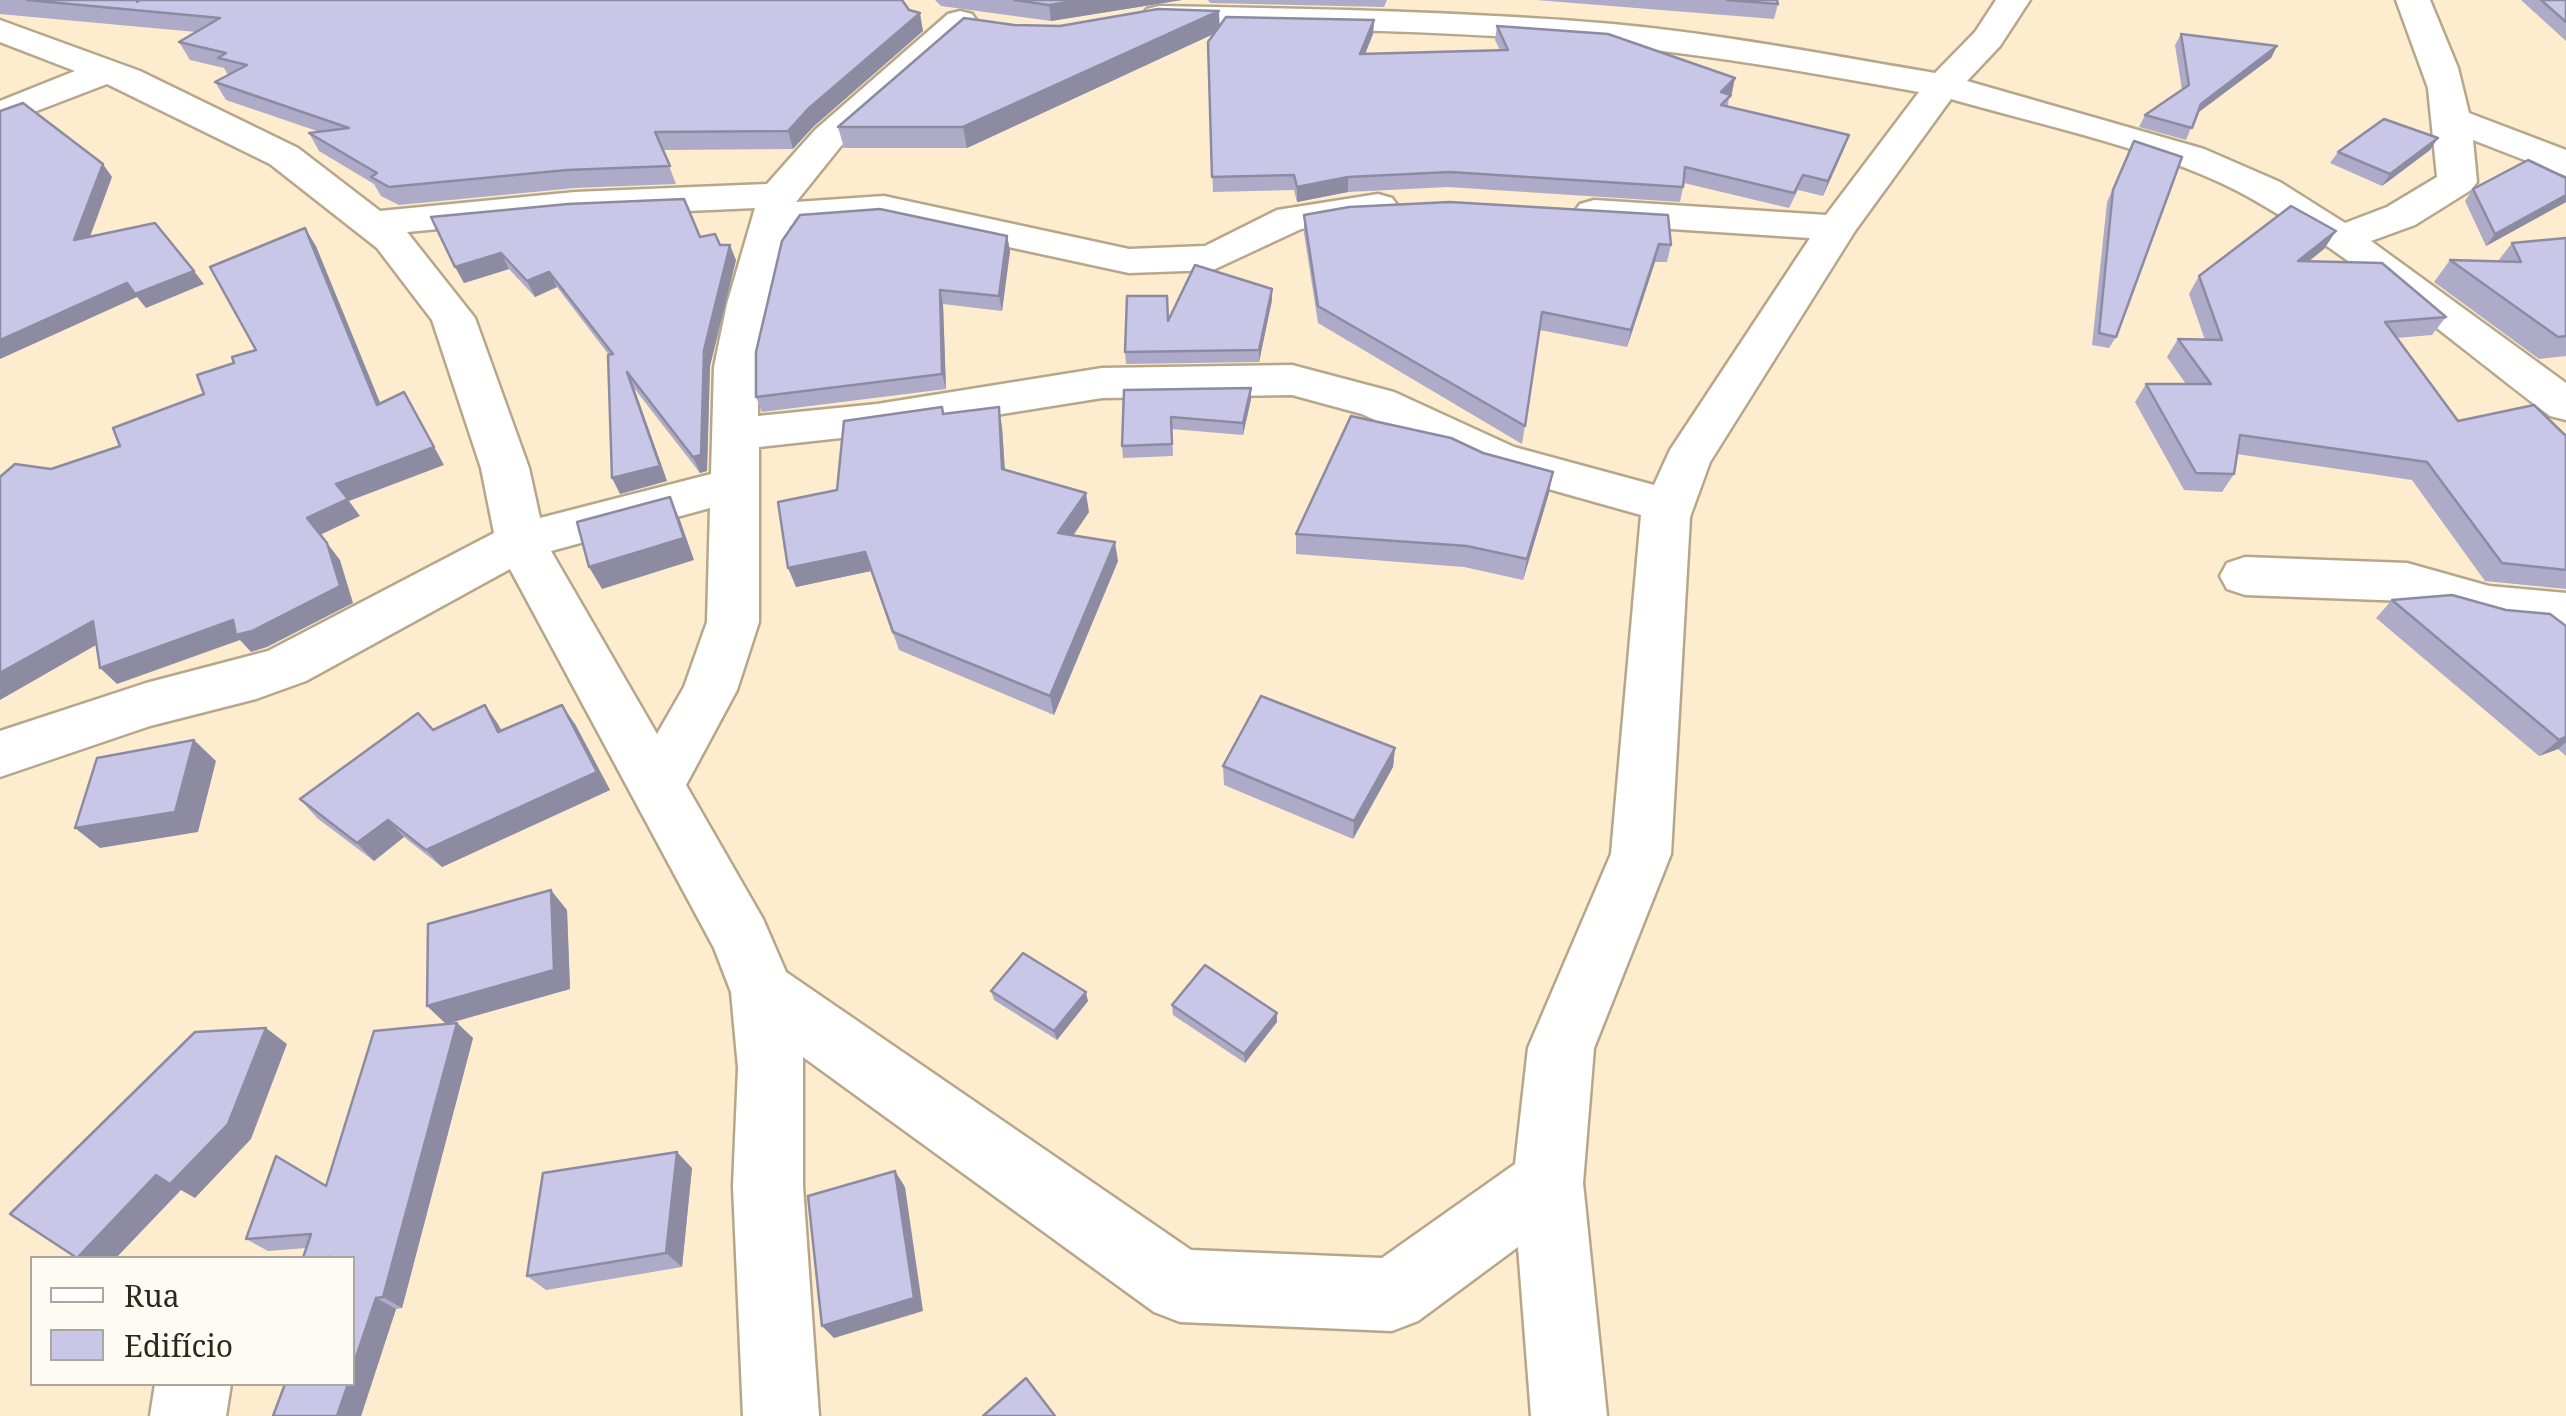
<!DOCTYPE html>
<html>
<head>
<meta charset="utf-8">
<style>
	body { margin:0 }
	#map { position:relative; width:2566px; height:1416px; overflow:hidden; background:#fdeccd; font-family:"Noto Serif",serif }
	canvas { display:block }
	.legend { position:absolute; left:30px; top:1256px; width:325px; height:130px; box-sizing:border-box; background:#fefbf5; border:2px solid #aba79e; margin:0; padding:12px 18px; list-style:none; font-size:30px; color:#2e281c }
	.legend li { display:flex; align-items:center; gap:20px; height:50px }
	.legend b { width:50px; border:2px solid #aba79e }
</style>
</head>
<body>
<div id="map">
<canvas width="2566" height="1416"></canvas>
<ul class="legend">
<li><b style="height:12px;background:#fff"></b>Rua</li>
<li><b style="height:28px;background:#c9c7e7"></b>Edifício</li>
</ul>
</div>
<script>
const ctx = document.querySelector('canvas').getContext('2d');
ctx.lineJoin = 'round';
function strokePath(path, color, width, dash) {
  ctx.strokeStyle = color;
  ctx.lineWidth = width;
  ctx.lineCap = dash ? 'butt' : 'round';
  ctx.setLineDash(dash || []);
  ctx.stroke(path);
}
function paint(path, color) {
  ctx.fillStyle = color;
  ctx.fill(path, 'evenodd');
}
const minor = new Path2D(`
	M1996,0h34l-30,46 -33,35 237,68 76,33 65,41 42,-16 50,-30 -9,-89 -32,-88h34l28,68 11,45 97,37v26l-93,-36 4,42 -6,8 -56,35 -44,16 195,142v37l-16,-4c-97,-73 -191,-156 -296,-216 -82,-48 -210,-74 -303,-101l-96,132 -145,231 -20,55 -19,337 -77,194 -11,135 24,233h-76l-13,-169 -100,74 -26,10 -212,-9 -26,-10 -351,-255v129l16,230h-76l-10,-230 5,-118 -7,-76 -17,-44 -204,-379 -204,112 -50,18 -106,27 -150,51v-46l146,-48 122,-32 226,-118 -13,-65 -49,-148 -55,-72 -107,-84 -163,-80 -107,41v-24l75,-30 -75,-29v-22l140,51 158,77 82,63 195,-19 192,-8 48,-54 133,-116 12,-3 12,3 5,7 -5,7 -131,118 -45,56 88,-6 245,53 76,-3 72,-36 101,-16 14,4 6,8 -6,8 -91,15 -88,41 -84,3 -245,-53 -94,6 -32,141v49l119,-12 225,-36 190,-3 102,27 120,55 140,38 16,-35 140,-212 -216,-14 -14,-4 -6,-8 6,-8 14,-4 232,15 93,-123c-100,-18 -200,-36 -302,-46 -152,-16 -305,-17 -458,-20l-12,-3 -5,-7 5,-7 12,-3c152,3 303,5 454,18 108,10 215,31 322,49l40,-41zM755,208l-28,96 -13,63 -3,107 -171,44 -11,-50 -54,-150 -68,-86 168,-16zM1292,395l70,19 119,56 160,45 -30,339 -83,194 -13,116 -133,94 -191,-8 -405,-278 -23,-53 -77,-134 51,-95 22,-68v-175l118,-13 225,-36zM710,508l-3,114 -23,65 -27,47 -106,-183z
	M2245,557l162,6 82,23 77,7v38l-77,-7 -82,-23 -162,-6 -18,-6 -7,-13 7,-13z
	M155,1384h76l-5,32h-76z`);
strokePath(minor, '#b7a78a', 5);
paint(minor, '#fff');
paint(new Path2D(`
	M0,0h902l21,31 -110,96 -20,22 -130,1 13,34 -101,4 -176,17 -18,-9 -7,-12 -55,-33 -10,-18 11,-1 -94,-32 -11,-18 13,-7 -4,-7 -34,-8 -11,-18 17,-10 -196,-18z
	M935,0h247l-131,21 -110,-15z
	M1208,0h179l-3,7 -174,-4z
	M1536,0h241l1,4 -4,15z
	M2521,0h45v41z
	M1374,20l-1,14 -8,20 135,-4 -5,-10 2,-14 235,67 -3,2 -1,12 121,28 -26,61 -25,-6 -9,18 -105,-25 -4,19 -232,-15 -100,5 -51,10 -3,-12 -81,2 -5,-150 5,-8 -246,114h-123l-6,-21 176,-102h206z
	M2181,34l96,12 -6,12 -74,55 -11,27 -47,-13 6,-12 37,-25 -7,-45z
	M2134,141l-18,196 -7,11 -17,-3 15,-143z
	M2430,150l-48,36 -52,-23 8,-11z
	M2566,178v24l-80,44 -21,-45 8,-12z
	M1304,215l367,30 -4,17h-12l-28,85 -87,-17 -18,114 -204,-121 -14,-90z
	M431,217l269,20 20,8 16,15 -26,106 -3,105 -7,2 -66,-85 33,93 -47,13 -11,-139 -52,-68 -22,10 -26,-28 -45,14z
	M2336,231l-12,18 -16,13 138,55 -14,18 -36,3 62,83 108,15v153l-81,-8 -73,-101 -175,-26 -3,20 -12,18 -38,-2 -49,-88 11,-18h40l-19,-27 11,-18 27,1 -16,-46 10,-18z
	M1007,236l3,15 -8,60 -59,-7 3,85 -184,23 -6,-15z
	M2566,238v118l-27,3 -105,-77 16,-22 48,1 14,-18z
	M1272,300l-13,62 -133,2 -1,-12 43,-32z
	M1251,388v11l-8,36 -71,-6 1,27 -50,2 -1,-12 2,-56z
	M944,413l58,14 3,43 84,42 -16,23 45,26 -64,154 -155,-65 -28,-79 -75,16 41,-97z
	M1549,493l-26,87 -59,-13 -168,-13v-20z
	M2392,600l174,26v130l-8,-7 -19,7 -163,-138z
	M485,705l17,26 73,-7 35,66 -168,77 -38,-30 -30,24 -57,-43 -17,-19 133,-69z
	M1395,748l-2,19 -40,72 -129,-54 -1,-19z
	M567,910l3,79 -124,35 11,-1 16,15 -71,270 -6,1 -35,107 -9,-158h-49l3,-10 -38,3 -22,-12 80,-53 120,-162z
	M991,991l97,10 -31,39 -63,-40z
	M1172,1005l105,17 -32,41 -72,-48z
	M692,1168l-10,99 -136,23 -19,-14z`), '#adabc7');
paint(new Path2D(`
	M1080,0h102l-131,21 -2,-16z
	M1219,11l1,20 -253,117 -4,-21z
	M920,13l3,18 -110,96 -20,22 -5,-18 20,-22z
	M1374,20l-1,14 -14,35 1,-15z
	M2277,46l-6,12 -76,57 6,-11z
	M1735,78l-3,15 -15,13 4,-14z
	M1849,135l-5,14 -21,47 5,-15z
	M2438,138l-8,12 -48,36 8,-12z
	M103,164l9,13 -28,76 -10,-13z
	M1348,177v15l-51,10v-15z
	M2566,195v7l-80,44 9,-12z
	M305,228l11,18 72,176 -11,-17z
	M2336,231l-12,18 -38,30 12,-18z
	M1007,236l3,15 -8,60 -3,-15z
	M1659,244l-4,18 -28,85 4,-17z
	M730,245l6,15 -26,106 -3,105 -7,2 -7,-16 11,-107z
	M501,253l8,16 -45,14 -9,-16z
	M194,271l10,13 -58,24 -9,-11 -137,62v-19l127,-57z
	M549,272l8,15 -22,10 -8,-16z
	M1272,289v11l-13,62v-12z
	M940,290l3,14 3,85 -4,-15z
	M627,372l7,16 33,93 -47,13 -8,-16z
	M1251,388v11l-8,36v-12z
	M404,392l40,73 -95,36 11,15 -40,19 -13,-17 29,-34z
	M999,407l3,20 4,61 -4,-19z
	M1553,472l-4,21 -26,87 4,-21z
	M1086,493l3,19 -27,40 -4,-19z
	M670,497l10,23 14,40 -92,29 -13,-22z
	M1115,542l3,19 -64,154 -4,-19z
	M327,543l13,17 13,43 -86,44 -16,5 -11,-12 -123,44 -17,-16 133,-48z
	M865,552l6,19 -75,16 -8,-19z
	M93,621l17,16 -110,63v-27z
	M485,705l13,19 14,27 -14,-19z
	M562,705l13,19 35,66 -168,77 -16,-17z
	M2566,737v5l-8,7 -19,7 20,-16z
	M194,740l22,21 -18,71 -98,16 -25,-20z
	M1395,748l-2,19 -40,72 1,-18z
	M388,820l16,17 -30,24 -17,-18z
	M551,890l16,20 3,79 -124,35 -19,-18z
	M1086,992l2,9 -31,39 -3,-9z
	M1277,1013v9l-32,41 -1,-9z
	M457,1023l16,15 -71,270 -19,-11z
	M266,1028l21,16 -36,95 -56,59 -14,-8 -65,68h-39l79,-83z
	M677,1152l15,16 -10,99 -16,-14z
	M895,1171l10,16 18,124 -89,27 -12,-12z
	M376,1298l20,11 -35,107h-24l11,-32h4v-15z`), '#8d8ba2');
const building = new Path2D(`
	M27,0h111l-1,2 3,-2h762l7,10 11,3 -112,96 -20,22 -133,1 15,34 -103,4 -178,17 -18,-10 6,-4 -68,-40 40,-5 -134,-46 32,-17 -29,-7 8,-5 -47,-11 41,-24z
	M1014,0h66l-31,5z
	M1727,0h50l1,4z
	M2541,0h25v22z
	M1158,9l61,2 -256,116h-125l126,-109 50,7 46,1z
	M1226,17l148,3 -14,34 148,-4 -11,-24 111,8 127,44 -14,14 10,3 -10,10 128,30 -21,46 -25,-6 -9,18 -109,-26 -2,20 -233,-15 -102,5 -51,10 -3,-12 -82,2 -4,-135z
	M2181,34l96,12 -76,58 -9,24 -47,-13 44,-30z
	M23,103l80,61 -29,76 81,-17 39,48 -59,23 -8,-11 -127,57v-229z
	M2384,119l54,19 -48,36 -52,-22z
	M2134,141l48,16 -66,180 -17,-4 14,-143z
	M2528,160l38,18v17l-71,39 -22,-45z
	M684,199l16,38 15,-3 5,11h10l-26,105 -3,105 -8,2 -66,-85 33,94 -48,12 -4,-123 5,-1 -64,-82 -22,9 -26,-28 -46,14 -24,-50 137,-13z
	M1450,202l218,13 3,30 -12,-1 -28,86 -89,-18 -17,114 -207,-120 -14,-91 45,-8z
	M2291,206l45,25 -38,30 84,2 64,54 -61,5 73,99 76,-16 32,31v134l-64,-7 -75,-101 -187,-27 -6,39 -38,-1 -50,-89h65l-33,-45 44,1 -23,-64z
	M880,209l127,27 -8,60 -59,-6 2,84 -186,23v-45l26,-111 18,-26z
	M305,228l72,177 27,-13 30,55 -98,37 12,15 -41,19 20,25 13,43 -88,45 -16,4 -3,-15 -133,48 -7,-47 -93,52v-196l15,-13 36,5 69,-23 -7,-18 91,-34 -7,-19 37,-12 -2,-6 24,-7 -46,-83z
	M2566,238v98l-8,1 -108,-77 71,2 -9,-19z
	M1195,265l77,24 -13,61 -134,2 2,-56h40l1,25z
	M1251,388l-8,35 -72,-6 1,27 -50,2 2,-56z
	M942,407l1,7 56,-7 3,62 84,24 -28,40 57,9 -65,154 -157,-64 -28,-80 -77,16 -10,-66 59,-12 7,-69z
	M1351,416l100,22 32,15 70,19 -26,87 -60,-13 -171,-12z
	M670,497l14,41 -95,29 -12,-45z
	M2452,595l54,15 44,4 16,12v111l-7,3 -167,-140z
	M1261,696l134,52 -41,73 -131,-55z
	M485,705l13,27 64,-27 35,67 -171,78 -38,-30 -31,23 -57,-44 118,-86 15,17z
	M194,740l-19,72 -100,16 22,-70z
	M551,890l3,80 -127,36 1,-82z
	M1023,953l63,39 -32,39 -63,-40z
	M1205,965l72,48 -33,41 -72,-49z
	M457,1023l-74,274 -7,1 -24,71v-111h-22l1,-1 -28,1 8,-24 -65,5 30,-83 50,30 48,-155z
	M266,1028l-38,96 -58,60 -14,-9 -79,83 -67,-44 185,-182z
	M677,1152l-11,101 -139,23 16,-103z
	M895,1171l19,127 -92,28 -14,-130z
	M1026,1378l29,38h-72z
	M285,1384h63l-11,32h-64z`);
paint(building, '#c9c7e7');
strokePath(building, '#8d8ba2', 2.5);
</script>
</body>
</html>
